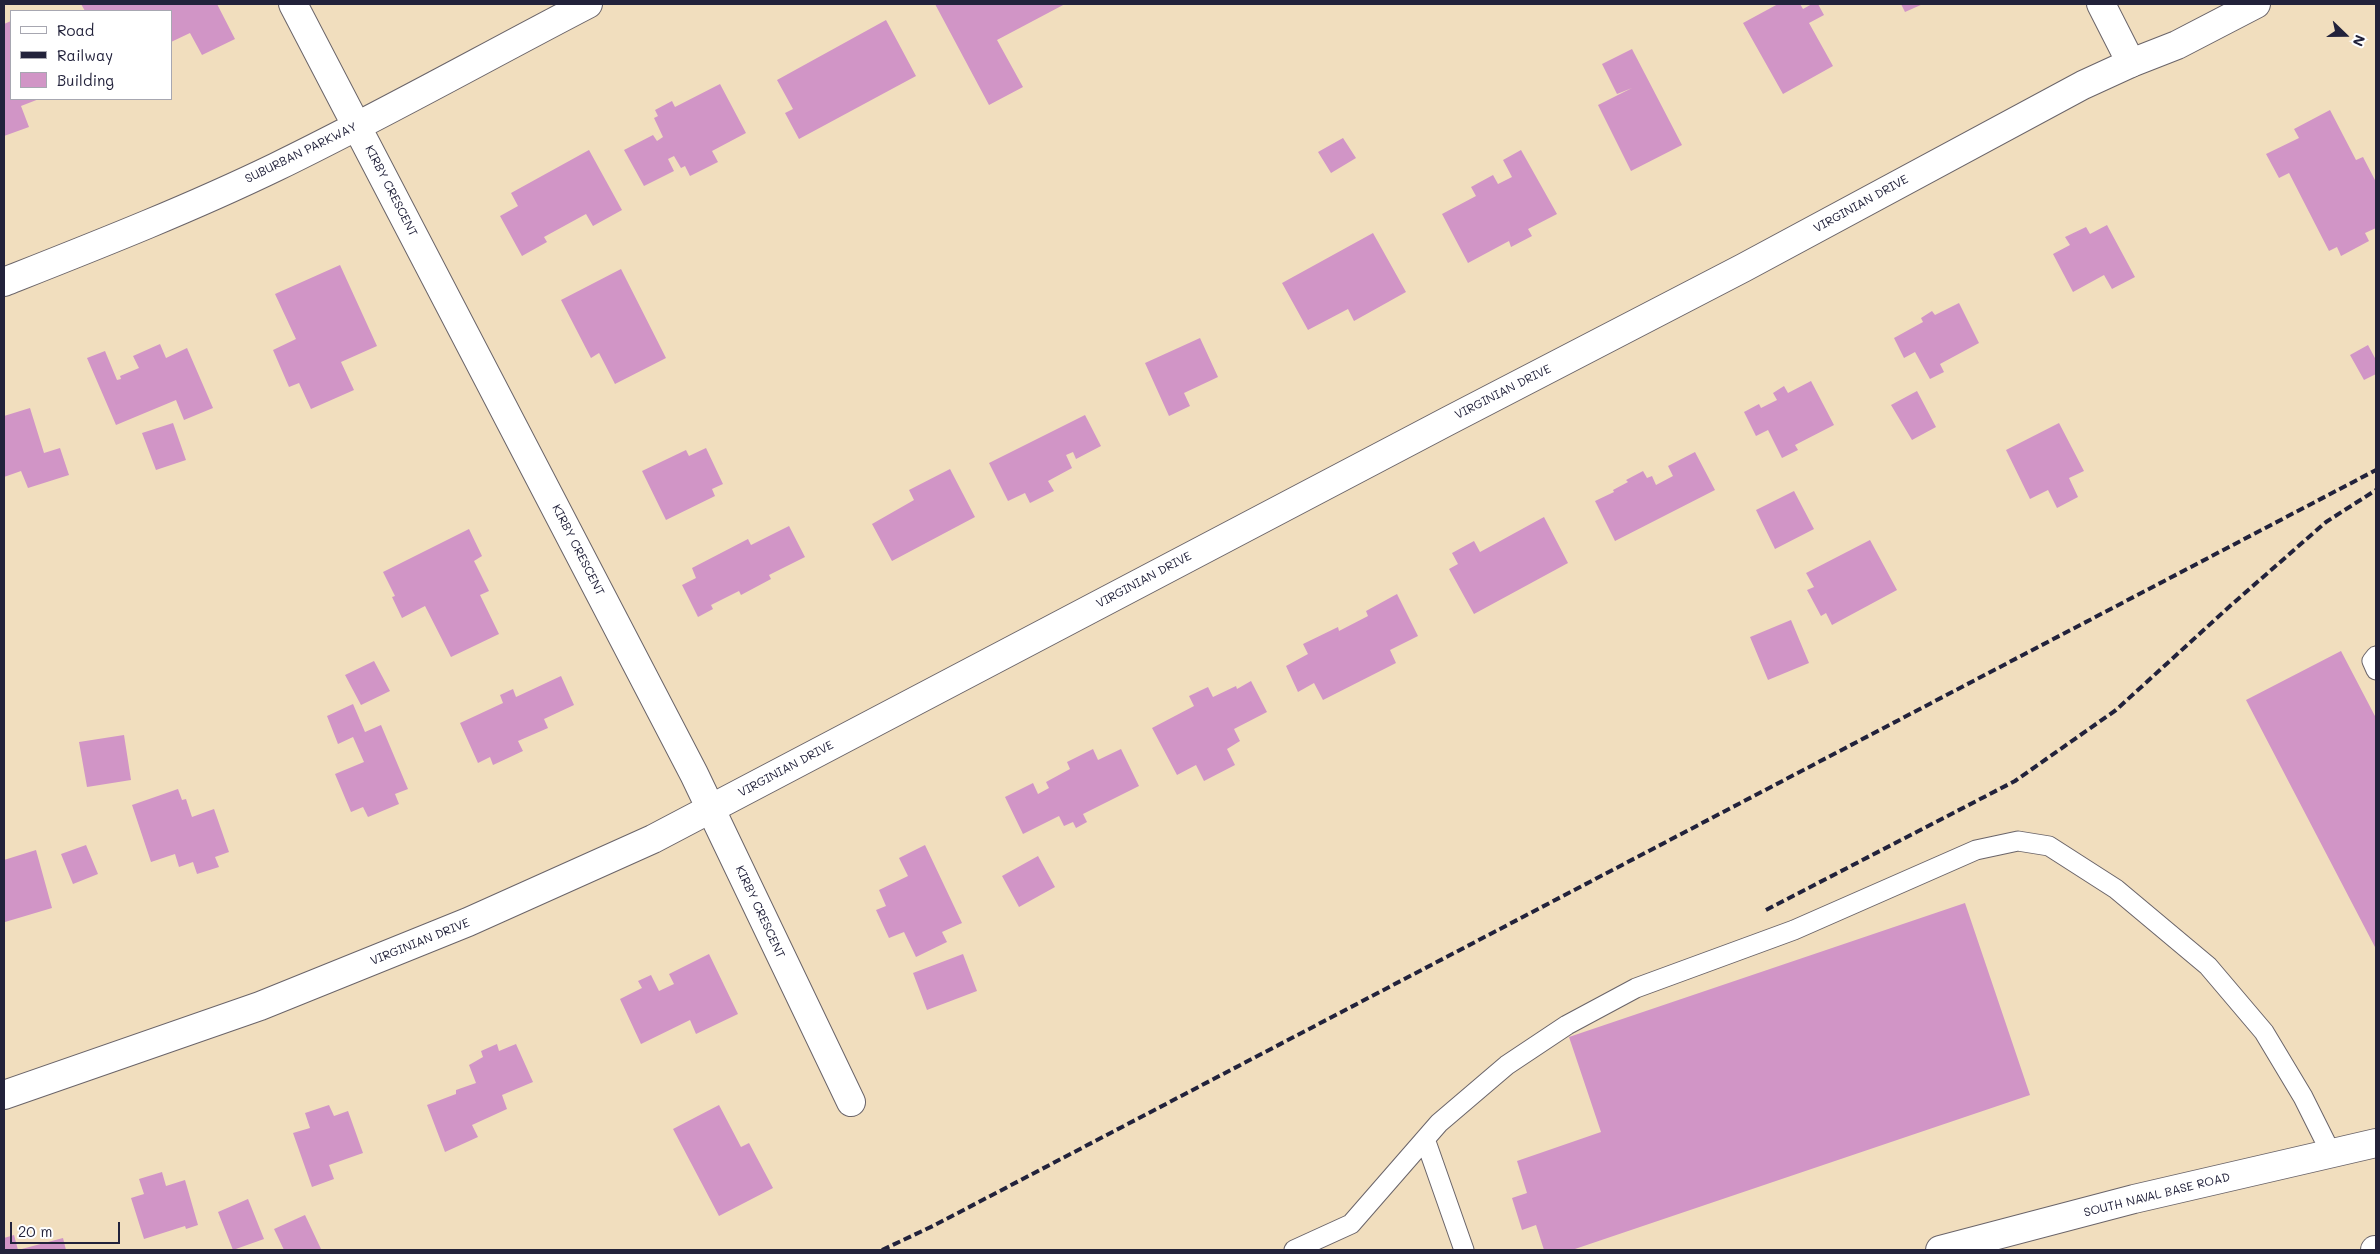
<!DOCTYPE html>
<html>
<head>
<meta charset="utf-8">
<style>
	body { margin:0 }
	#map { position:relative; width:2380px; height:1254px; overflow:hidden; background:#f1debe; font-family:Mali,sans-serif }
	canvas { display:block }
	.frame { position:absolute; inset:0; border:5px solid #22223b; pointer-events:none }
	.legend { position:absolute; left:10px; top:10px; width:162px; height:90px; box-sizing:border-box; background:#fff; border:1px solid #a7a7b1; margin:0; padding:6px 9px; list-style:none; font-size:15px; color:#22223b }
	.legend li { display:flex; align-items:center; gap:10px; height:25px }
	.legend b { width:25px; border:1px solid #a7a7b1 }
	.north { position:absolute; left:2320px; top:10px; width:50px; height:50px; -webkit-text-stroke:4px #fff; paint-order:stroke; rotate:112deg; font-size:14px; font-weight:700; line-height:20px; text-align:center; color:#22223b }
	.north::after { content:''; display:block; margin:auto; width:18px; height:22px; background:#22223b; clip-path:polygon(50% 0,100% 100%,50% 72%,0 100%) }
	.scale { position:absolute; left:10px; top:1222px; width:110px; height:22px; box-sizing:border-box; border:2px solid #22223b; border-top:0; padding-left:6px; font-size:15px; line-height:18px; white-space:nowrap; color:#22223b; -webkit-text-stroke:4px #fff; paint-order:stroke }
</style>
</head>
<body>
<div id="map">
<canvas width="2380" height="1254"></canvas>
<div class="frame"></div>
<ul class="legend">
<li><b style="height:6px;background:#fff"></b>Road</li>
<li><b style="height:6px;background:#22223b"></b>Railway</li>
<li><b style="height:14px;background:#d195c6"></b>Building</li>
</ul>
<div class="north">N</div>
<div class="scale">20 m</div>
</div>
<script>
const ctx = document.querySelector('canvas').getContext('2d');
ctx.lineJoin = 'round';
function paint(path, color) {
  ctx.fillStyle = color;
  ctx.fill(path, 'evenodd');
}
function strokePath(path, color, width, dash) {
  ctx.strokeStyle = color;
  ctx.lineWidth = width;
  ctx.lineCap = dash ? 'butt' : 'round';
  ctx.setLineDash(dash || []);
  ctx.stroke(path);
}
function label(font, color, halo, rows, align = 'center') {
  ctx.font = font + ' Mali,sans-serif';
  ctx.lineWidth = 5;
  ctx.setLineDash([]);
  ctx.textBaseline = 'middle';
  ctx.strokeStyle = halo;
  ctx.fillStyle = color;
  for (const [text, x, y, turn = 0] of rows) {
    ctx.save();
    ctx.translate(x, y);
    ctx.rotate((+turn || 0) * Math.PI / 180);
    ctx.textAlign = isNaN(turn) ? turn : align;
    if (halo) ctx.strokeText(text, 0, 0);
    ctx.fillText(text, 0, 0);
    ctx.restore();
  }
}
paint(new Path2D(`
	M81,4h136l18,35 -33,16 -12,-22 -19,9v-31h-86z
	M935,4h130l-68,36 26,47 -34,18z
	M1778,4h22l3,5 9,-5h6l6,11 -15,8 24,43 -50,28 -40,-71z
	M1901,4h22l-18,8z
	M886,20l30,56 -117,63 -14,-26 8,-4 -16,-29z
	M11,21v78h28l-18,7 8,21 -25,9v-112z
	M1632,49l50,96 -51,26 -33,-66 34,-17 -15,6 -15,-30z
	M720,84l26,49 -34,18 6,11 -28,14 -5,-10 -4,2 -7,-12 -6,3 6,12 -30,15 -20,-36 29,-15 4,6 6,-4 -9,-19 4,-2 -3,-6 17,-9 3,6z
	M2330,110l26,50 7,-3 13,25v46l-11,5 4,8 -28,15 -4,-9 -8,4 -40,-78 -10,5 -13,-24 33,-16 -5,-9z
	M1343,138l13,20 -25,15 -13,-21z
	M589,150l33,60 -29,16 -7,-12 -42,23 3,5 -25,14 -22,-40 18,-10 -7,-13z
	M1521,150l36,64 -29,15 4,7 -21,11 -2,-6 -41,22 -26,-49 34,-18 -5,-9 22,-12 5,9 14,-7 -9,-17z
	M2107,225l28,52 -23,12 -8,-14 -31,17 -20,-38 17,-9 -5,-8 21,-10 4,7z
	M1373,233l33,59 -52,29 -6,-12 -40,21 -26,-47z
	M340,265l37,81 -36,16 13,28 -43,19 -12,-26 -10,4 -16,-37 23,-11 -21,-45z
	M621,269l45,89 -51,26 -16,-31 -8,5 -30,-58z
	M1959,303l20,40 -39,21 4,8 -14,7 -15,-27 -11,6 -10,-20 29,-16 -2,-4 11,-7 3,4z
	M1200,338l18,39 -34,16 6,13 -21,10 -24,-53z
	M160,344l6,14 21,-10 26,60 -29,12 -8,-20 -60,25 -29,-67 18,-7 12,29 4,-1 -1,-3 19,-8 -6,-12z
	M2368,345l8,15v14l-12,6 -14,-25z
	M1811,381l23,44 -39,20 3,5 -16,8 -14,-28 -12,6 -12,-24 15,-8 2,4 16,-8 -4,-7 11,-7 4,7z
	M1917,391l19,36 -24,13 -21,-35z
	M30,408l14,45 16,-5 9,27 -41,13 -7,-17 -17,6v-61z
	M1085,415l16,31 -25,13 -3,-7 -7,3 6,13 -24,13 6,10 -24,12 -5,-10 -17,8 -19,-38z
	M173,423l13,37 -30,10 -14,-37z
	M2059,423l25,48 -15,7 9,19 -21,11 -9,-18 -18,9 -24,-49z
	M706,448l17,36 -11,5 3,7 -49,24 -24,-49 44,-21 3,6z
	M1695,452l20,38 -100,51 -20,-40 19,-9 -1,-2 15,-8 -2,-2 17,-9 4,7 5,-2 4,9 17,-9 -5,-10z
	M950,469l25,48 -83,44 -20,-37 42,-24 -5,-10z
	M1794,491l20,38 -39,20 -19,-39z
	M1544,517l24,46 -94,51 -25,-45 9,-5 -6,-11 22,-12 6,11z
	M789,526l16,31 -36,18 2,4 -30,16 -2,-4 -28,14 2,4 -15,8 -16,-32 14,-7 -4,-10 56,-29 3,6z
	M469,529l13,27 -8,5 15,30 -9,4 19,39 -48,23 -26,-51 -23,12 -10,-21 3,-1 -12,-24z
	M1870,540l27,50 -65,35 -6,-12 -5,3 -14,-26 7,-3 -8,-14z
	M1397,594l21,42 -28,14 6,13 -73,37 -9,-17 -16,9 -12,-26 22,-12 -5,-10 35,-17 1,4 29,-15 -2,-5z
	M1791,620l18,43 -41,17 -18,-43z
	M2341,651l35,67v231l-130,-249z
	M374,661l16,30 -29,14 -16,-30z
	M561,676l13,29 -30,14 4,9 -30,13 5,10 -30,14 -3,-8 -12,6 -18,-40 43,-20 -3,-8 13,-6 3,8z
	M1251,681l16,31 -33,17 6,12 -13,8 8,16 -31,16 -8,-16 -19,10 -25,-47 42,-22 -5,-10 19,-9 5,10 23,-11 1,3z
	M353,704l12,28 16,-7 27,64 -13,5 4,10 -31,13 -5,-10 -12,5 -16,-38 29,-12 -11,-25 -15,7 -11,-28z
	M124,735l7,45 -44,7 -8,-45z
	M1093,749l5,11 23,-11 18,37 -56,28 4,8 -11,6 -3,-6 -9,4 -5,-10 -36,18 -18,-37 28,-14 5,11 11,-6 -3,-6 24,-13 -3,-7z
	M178,789l4,11 4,-1 6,18 22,-8 15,43 -14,5 4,10 -22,7 -4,-12 -14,5 -4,-13 -24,8 -19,-57z
	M86,845l12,29 -25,10 -12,-30z
	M925,845l37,78 -20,9 5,10 -31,15 -12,-25 -15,6 -13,-28 10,-4 -7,-16 29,-14 -9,-18z
	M36,850l16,58 -47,14 -1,-62z
	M1038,856l17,31 -36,20 -17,-31z
	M1965,903l65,192 -458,155h-28l-8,-25 -14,5 -10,-32 15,-5 -10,-32 84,-29 -32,-95z
	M709,954l29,60 -42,20 -6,-14 -49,24 -21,-45 22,-11 -4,-7 13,-6 8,16 15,-7 -5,-10z
	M963,954l14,37 -50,19 -14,-37z
	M497,1044l2,7 17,-7 17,38 -31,13 5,14 -35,16 6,12 -33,15 -18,-47 29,-11v-4l20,-7 -7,-18 14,-8 -2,-6z
	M329,1105l5,11 14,-5 15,42 -34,12 5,14 -22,8 -19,-54 17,-5 -5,-15z
	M719,1105l22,42 8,-4 24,45 -54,28 -46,-87z
	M162,1172l4,14 19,-6 13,45 -12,4 -1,-3 -41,13 -13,-41 13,-4 -5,-15z
	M248,1199l16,40 -31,11 -15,-38z
	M305,1215l16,34 -37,1 -10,-21z
	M14,1235l4,15h-14v-12z
	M63,1238l3,12h-48z`), '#d195c6');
const service = new Path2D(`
	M2376,656l-4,5 4,9
	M1425,1139l39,111
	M1294,1250l57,-26 88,-101 68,-58 60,-40 69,-37 158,-58 182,-80 42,-9 31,5 67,43 92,77 56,66 39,65 28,56`);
const minor = new Path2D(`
	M293,4l401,770 157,328
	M2101,4l30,59
	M4,282c91,-36 183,-72 272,-115 105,-51 208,-109 312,-163
	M1940,1250l194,-51 242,-56`);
const tertiary = new Path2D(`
	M4,1095l256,-89 208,-84 185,-83 795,-418 295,-153 340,-183 48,-22 46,-18 79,-41`);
const motorway = new Path2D(`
	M2375,1250h1`);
strokePath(service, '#6a6469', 21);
strokePath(minor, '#6a6469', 30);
strokePath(tertiary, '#6a6469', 30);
strokePath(motorway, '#6a6469', 30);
strokePath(service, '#fff', 19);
strokePath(minor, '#fff', 28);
strokePath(tertiary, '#fff', 28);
strokePath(motorway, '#fff', 28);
strokePath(new Path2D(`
	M1766,910l249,-129 101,-71 114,-104 96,-84 50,-32
	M882,1250l51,-24 1443,-756`), '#22223b', 4, [8, 4]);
label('12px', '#22223b', '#fff', [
	["SUBURBAN PARKWAY",301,153,-26],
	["KIRBY CRESCENT",391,191,63],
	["VIRGINIAN DRIVE",1861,204,-29],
	["VIRGINIAN DRIVE",1503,392,-27],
	["KIRBY CRESCENT",578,550,63],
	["VIRGINIAN DRIVE",1144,580,-28],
	["VIRGINIAN DRIVE",786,769,-28],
	["KIRBY CRESCENT",760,912,65],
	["VIRGINIAN DRIVE",420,942,-22],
	["SOUTH NAVAL BASE ROAD",2157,1195,-14]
]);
</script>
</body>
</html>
